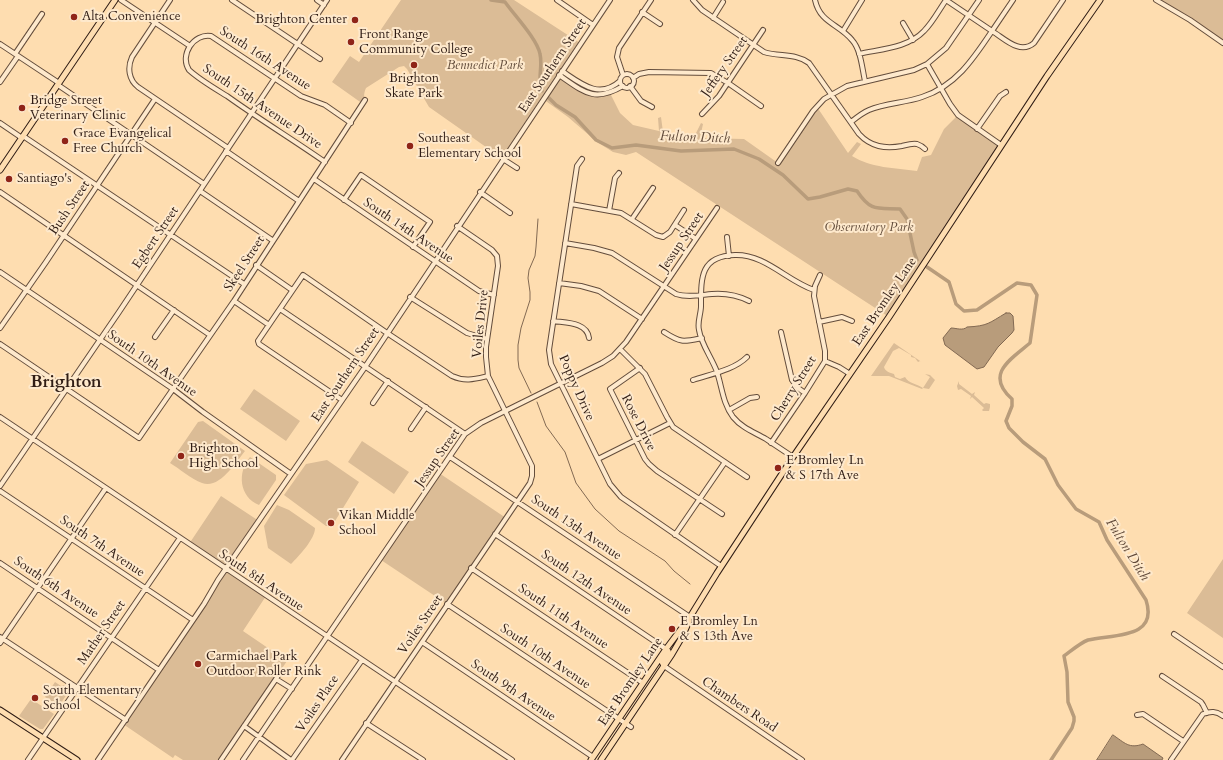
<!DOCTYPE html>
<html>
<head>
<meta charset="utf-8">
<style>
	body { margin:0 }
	canvas { display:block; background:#feddb0 }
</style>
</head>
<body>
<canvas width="1223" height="760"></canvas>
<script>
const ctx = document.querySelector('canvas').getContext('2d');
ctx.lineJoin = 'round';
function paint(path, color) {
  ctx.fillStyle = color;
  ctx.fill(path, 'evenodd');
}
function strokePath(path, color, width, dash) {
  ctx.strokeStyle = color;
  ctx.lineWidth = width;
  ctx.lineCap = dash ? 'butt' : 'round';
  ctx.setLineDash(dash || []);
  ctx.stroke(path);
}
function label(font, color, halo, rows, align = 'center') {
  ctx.font = font + ' Cardo,serif';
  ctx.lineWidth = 4;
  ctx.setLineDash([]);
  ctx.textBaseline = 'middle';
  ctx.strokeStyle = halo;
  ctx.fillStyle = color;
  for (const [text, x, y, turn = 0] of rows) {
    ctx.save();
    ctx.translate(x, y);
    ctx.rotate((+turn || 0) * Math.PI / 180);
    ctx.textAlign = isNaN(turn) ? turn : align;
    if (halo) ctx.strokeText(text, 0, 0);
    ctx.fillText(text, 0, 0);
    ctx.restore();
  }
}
paint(new Path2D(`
	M401,0h113l66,43 -21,32 30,18h21l10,20 13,12 26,6 -1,-13 3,-1 2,15 16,5h15l7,-14 2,1 -3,14 44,1 34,24 39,-56 31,46 9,-11 4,2 -9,12c19,12 43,12 65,15l5,-14 9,-2 13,-26 14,-14 43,30 -112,172 -253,-165 -10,3 -13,-3 -16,-10 -29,-25 -25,-18 -40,60 -74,-52 -22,-38 -3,-3 -5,1 -33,21c-3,6 -1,10 -3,16l-31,-22 18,-26 9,6z
	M1156,0h67v43z
	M894,343l29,20 -3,-2 -2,1 -3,-4 -4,-1v-2l-12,-7 -6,3 -9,16c1,4 6,6 10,7l1,3 5,2 5,-2c4,7 11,6 18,11l7,-11 -5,-3 5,1 5,5 -6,9 -6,-1 -1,1 -33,-13h-18z
	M959,381v3l13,10 3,-2 -1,3 10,9 2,-1 4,1v3l-1,4h-6l-1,-1 2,-2 -12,-11 -2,2 1,-3 -10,-7 -3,1 -1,-4z
	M254,389l46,32 -14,20 -46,-32z
	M203,421l42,30c-9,11 -26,39 -43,32 -11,-4 -22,-14 -32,-20l28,-41z
	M362,441l47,31 -15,22 -46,-32z
	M250,457l26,18v5l-17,25c-20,-8 -22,-33 -9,-48z
	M327,460l32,22 -27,44h-6l-42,-31 22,-31z
	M439,473l67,45 -59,86 -66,-44z
	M221,496l38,25 -33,48 40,27 -23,35 44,30 -68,99h-36l-8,-5 -2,3 -50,-34 103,-155 -37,-25z
	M277,505l12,5 26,18c0,11 -16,28 -24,36l-23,-16 -4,-22z
	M1223,559v79l-36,-25z
	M55,682l6,4 4,-1 6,3 -12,18 -14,-9z
	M31,699l23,15 -11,15h-3l-21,-13z`), '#dbbc96');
const water = new Path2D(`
	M1006,313h4l3,3 1,14 -2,3 -14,14 -14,20 -7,2 -32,-24 -2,-7 8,-10c5,0 12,3 16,-1 21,-1 22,-4 39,-14z
	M1113,735c12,8 16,14 30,9l20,14 -1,2h-65z`);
paint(water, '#b89c7b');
strokePath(water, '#826952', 1);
strokePath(new Path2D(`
	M531,393l-12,-25 -1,-8v-15l3,-17 9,-28v-8l-2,-14 1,-8 6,-14 1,-9 2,-28
	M537,402l9,24 19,26 11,31 19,26 24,22 46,30 9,10 16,13`), '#826952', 1);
strokePath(new Path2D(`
	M491,0l14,2c10,14 32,37 35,52 3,13 -3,25 2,37
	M549,98l7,7 19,12 21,23 16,8 24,-3 45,6 53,-2 25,10 24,16 25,24 12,-2 28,-8 9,2c14,21 20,17 43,18l7,10 7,33 3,8
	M927,267l22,15 7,22 8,7 13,-1 40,-27 14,2 6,10 -7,48c-19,16 -46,31 -18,56v7l-6,15 3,7 14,14 22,17 13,26 18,24 23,13 8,18 39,60c13,40 -35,34 -58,40 -8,3 -17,11 -24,16l3,16 1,30 6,15v4l-2,7 -21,32`), '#b89c7b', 3.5);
const minor = new Path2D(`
	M121,0l69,46
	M170,0l-38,57c-5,11 -3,23 6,30l90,61
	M232,0l88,59
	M317,0l7,5
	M557,0l36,25
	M693,0l9,10 62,42c15,5 32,1 45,11l50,71c12,13 26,15 43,12 4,-1 10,-3 15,-2 3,1 6,3 8,5
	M815,0c5,23 24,24 37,40 9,10 10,28 13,41
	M1013,0l-21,31c13,8 28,24 42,12l29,-43
	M1156,0l34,20 33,23
	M642,12l18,12
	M713,18l10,-16
	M903,23l10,17
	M843,31l19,-31
	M0,44l59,39
	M15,54l27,-40
	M859,54c22,-5 49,-6 65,-23 9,-9 15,-21 22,-31
	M927,64l23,40 8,11 43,30
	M562,71c18,12 37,29 58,10
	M620 81a7 7 0 1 1 14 0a7 7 0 1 1-14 0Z
	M559,75c25,17 35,28 64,11
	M623,75l-6,-18 2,-9 32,-48
	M633,78l6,-4 10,-2 62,1 17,10 33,23
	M0,82l18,-26
	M58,85l146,99
	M630,86l11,15 11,6
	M702,114l17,-18 44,-66
	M851,122c5,-4 11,-9 18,-12 16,-7 36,-7 53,-13 34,-11 52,-39 70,-66l-46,-31
	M0,123l22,15
	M977,129l23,-33 6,-4
	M23,136l221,148
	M226,151l73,50
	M503,159l14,9
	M582,159l-5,7 -25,164 -3,20 2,14 59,120 11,13 100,69
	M325,162c-33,-23 -66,-43 -98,-66 -13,-8 -27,-16 -38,-26 -10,-15 5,-37 22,-34l90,60 24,9 26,18
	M778,163l35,-52 11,-12 23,-13 67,-16 13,-6 19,-16 33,-48
	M314,179l165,112 15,4
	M200,191l72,49
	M0,192l210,143
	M480,192l30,21
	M344,200l17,-25 69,47 -17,25
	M571,204l50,9 35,22 7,2 7,-5 14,-22
	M609,211l6,-33 4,-5
	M632,219l21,-31
	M675,225l21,14
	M727,237l2,19
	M565,243l29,5 18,5 64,41c12,4 24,1 36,0 13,-1 25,1 37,7
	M256,265l36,25
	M0,272l173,117 30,23 88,62
	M559,283l22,3 18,5 43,28
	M410,297l57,36 20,6
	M234,301l35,24
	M280,309l185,125
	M553,321c13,2 34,1 36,17
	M819,322l23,-5 10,4
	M0,328l46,-66 109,-163
	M664,332c17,11 19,10 38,6
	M781,332l11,48 6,8 7,5
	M155,337l19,-27
	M0,344l139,94 95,-137 131,-201
	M620,349l25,25 22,43 6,10 74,50
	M825,361l14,6 11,7
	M640,368l-30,21 35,70 4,5 8,7 65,43
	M693,380c18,-6 41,-10 54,-23
	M342,400l-83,-56 -1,-3 45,-66 84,58 65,43c13,6 23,3 36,0
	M373,403l15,-22
	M729,410l21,-12 7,-1
	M0,417l512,343
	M411,429l15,-22
	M771,443l34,-50 20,-32v-10l-11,-55 1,-10 5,-11
	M450,457l240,160
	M793,457c-9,-6 -18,-12 -27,-18 -12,-7 -24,-11 -33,-22 -10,-13 -11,-30 -16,-45 -5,-14 -16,-28 -18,-42 -2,-8 2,-16 2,-24 0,-28 -1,-50 34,-51 30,-1 52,26 79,35
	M598,459l72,-36
	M0,486l119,-174 208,-312
	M0,491l193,129
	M495,534l171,115
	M675,535l50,-73
	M0,563l159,107
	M471,568l172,115
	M447,604l184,123
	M1174,634l49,33
	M0,637l126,83
	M422,642l171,115
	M0,643l106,-155
	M664,666l138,94
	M277,673l2,1 -3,5 16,10
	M1162,676l39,26 2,3 4,8
	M1137,715l6,-1 40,27
	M366,723l57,37
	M244,726l47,34
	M28,760l152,-222
	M98,760l106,-156 14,-24 147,-213 245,-367
	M221,760l55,-81
	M243,760l222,-326 16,-11 121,-60 11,-7 13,-14 91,-134
	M292,760l70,-100
	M342,760l188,-277 2,-7v-10l-44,-90 -2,-19v-10l12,-81 -1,-10 -5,-6 -35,-24
	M1171,760l32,-46c8,-3 13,-3 20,2`);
const major = new Path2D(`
	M0,170l115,-170
	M664,666l-2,-4 6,-11
	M0,710l77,50
	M591,760l75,-111 24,-32 27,-44 76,-116 96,-140 158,-241 53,-76
	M601,760l71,-106 10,-17 7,-16`);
strokePath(minor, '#644d3c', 6);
strokePath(major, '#301d15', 7);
strokePath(minor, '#fee9cc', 4);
strokePath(major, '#feddb0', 5);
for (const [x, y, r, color] of [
	[74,17,4,"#8f2418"],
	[355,20,4,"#8f2418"],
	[351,42,4,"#8f2418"],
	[414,65,4,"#8f2418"],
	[22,108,4,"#8f2418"],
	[65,141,4,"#8f2418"],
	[410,146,4,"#8f2418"],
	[9,179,4,"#8f2418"],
	[181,456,4,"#8f2418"],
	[778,468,4,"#8f2418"],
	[331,523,4,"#8f2418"],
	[672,629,4,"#8f2418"],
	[198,664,4,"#8f2418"],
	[35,698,4,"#8f2418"]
]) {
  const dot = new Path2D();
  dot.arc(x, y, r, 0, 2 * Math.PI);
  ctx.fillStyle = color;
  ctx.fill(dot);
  strokePath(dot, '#fee9cc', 1.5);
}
label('13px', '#301d15', '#fee9cc', [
	["Alta Convenience",82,17],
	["Brighton Center",347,20,"right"],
	["Front Range",359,35],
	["Community College",359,50],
	["Brighton",414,79,"center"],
	["Skate Park",414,94,"center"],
	["Bridge Street",30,101],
	["Veterinary Clinic",30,116],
	["Grace Evangelical",73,134],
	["Free Church",73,149],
	["Southeast",418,139],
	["Elementary School",418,154],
	["Santiago's",17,179],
	["Brighton",189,449],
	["High School",189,464],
	["E Bromley Ln",786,461],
	["& S 17th Ave",786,476],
	["Vikan Middle",339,516],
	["School",339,531],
	["E Bromley Ln",680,622],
	["& S 13th Ave",680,637],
	["Carmichael Park",206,657],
	["Outdoor Roller Rink",206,672],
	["South Elementary",43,691],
	["School",43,706]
], 'left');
label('13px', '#301d15', '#fee9cc', [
	["South 16th Avenue",265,59,33],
	["East Southern Street",553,66,-56],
	["Jeffery Street",725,67,-55],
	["South 15th Avenue Drive",262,107,34],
	["Bush Street",70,208,-56],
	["South 14th Avenue",408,231,34],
	["Egbert Street",156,238,-56],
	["Jessup Street",682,242,-56],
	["Skeel Street",245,264,-57],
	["East Bromley Lane",885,302,-56],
	["Voiles Drive",481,324,-84],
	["South 10th Avenue",152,364,35],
	["East Southern Street",346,375,-56],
	["Poppy Drive",576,388,66],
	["Cherry Street",794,389,-58],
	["Rose Drive",638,423,63],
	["Jessup Street",438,458,-55],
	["South 13th Avenue",576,528,34],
	["South 7th Avenue",102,547,34],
	["South 8th Avenue",261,581,34],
	["South 12th Avenue",586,583,34],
	["South 6th Avenue",56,588,34],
	["South 11th Avenue",563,617,34],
	["Voiles Street",421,625,-56],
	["Mather Street",102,633,-56],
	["South 10th Avenue",545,657,34],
	["East Bromley Lane",631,682,-56],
	["South 9th Avenue",513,691,34],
	["Voiles Place",318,704,-56],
	["Chambers Road",739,705,34]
]);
label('italic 13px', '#634d3c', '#fee9cc', [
	["Bennedict Park",485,66],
	["Observatory Park",869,228]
]);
label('italic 14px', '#604939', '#fee9cc', [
	["Fulton Ditch",695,138,2],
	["Fulton Ditch",1127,550,58]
]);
label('bold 17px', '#301d15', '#fee9cc', [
	["Brighton",66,383]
]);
</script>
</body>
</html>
